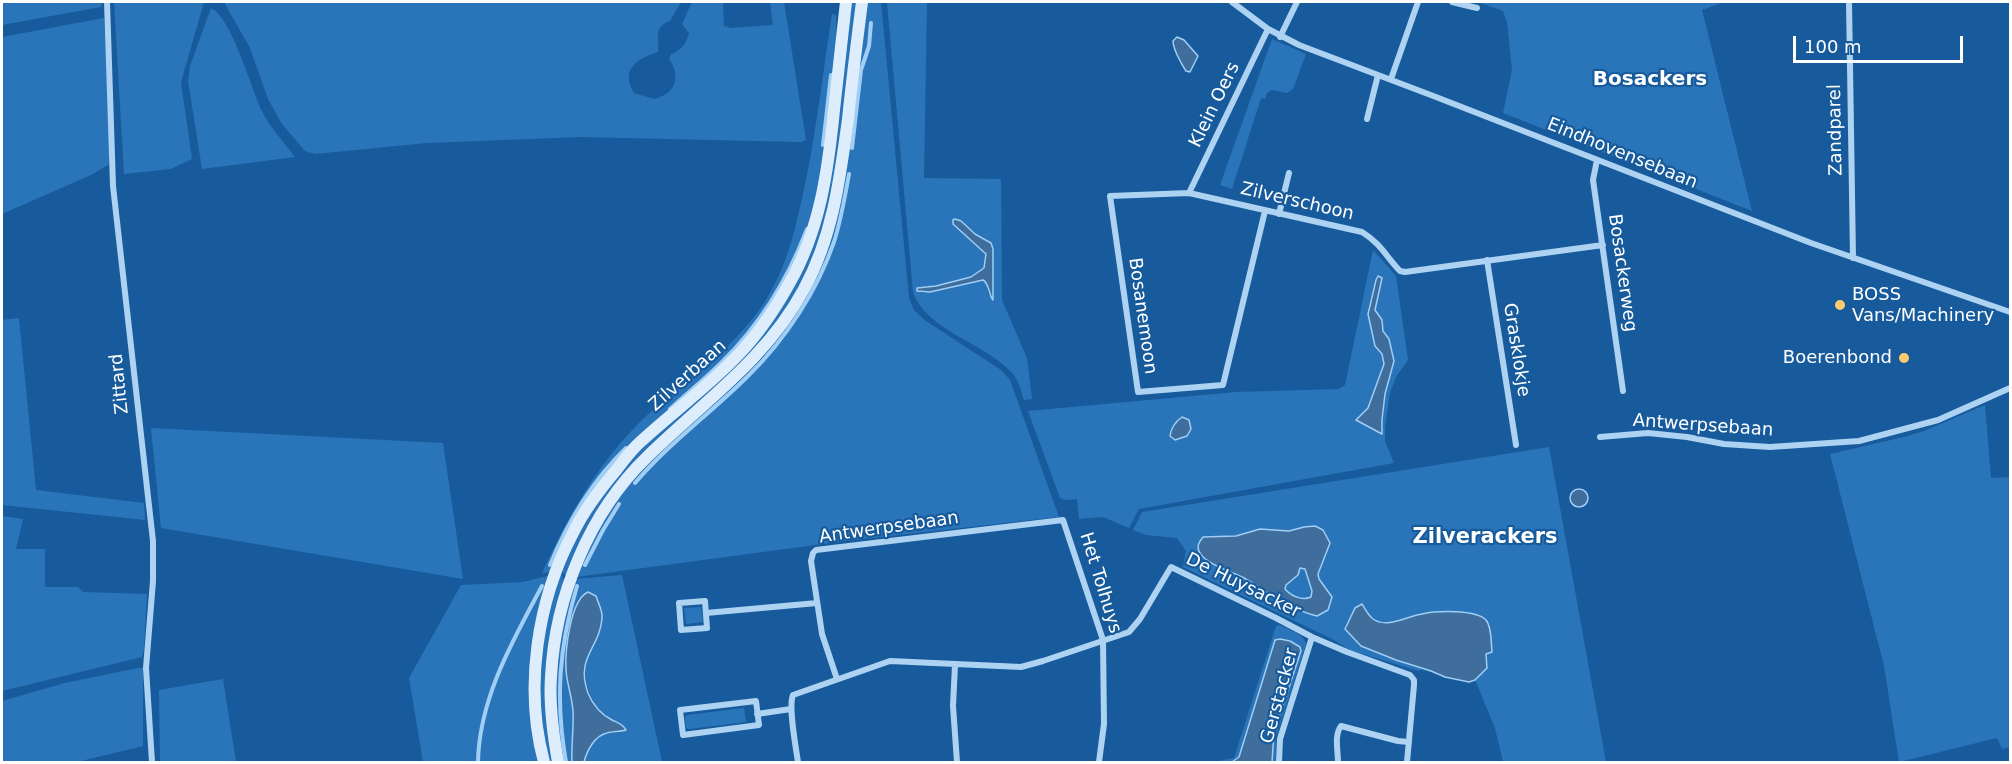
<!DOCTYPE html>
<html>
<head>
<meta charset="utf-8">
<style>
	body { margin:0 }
	#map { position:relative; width:2012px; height:764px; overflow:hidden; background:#175b9c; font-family:"DejaVu Sans",sans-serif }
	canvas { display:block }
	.frame { position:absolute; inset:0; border:3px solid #fff; pointer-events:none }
	.scale { position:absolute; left:1793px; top:36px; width:170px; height:27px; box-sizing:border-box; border:3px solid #fff; border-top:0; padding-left:8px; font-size:18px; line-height:21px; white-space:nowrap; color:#fff; -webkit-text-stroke:4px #175b9c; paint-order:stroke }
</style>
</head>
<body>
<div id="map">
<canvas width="2012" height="764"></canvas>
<div class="frame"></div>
<div class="scale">100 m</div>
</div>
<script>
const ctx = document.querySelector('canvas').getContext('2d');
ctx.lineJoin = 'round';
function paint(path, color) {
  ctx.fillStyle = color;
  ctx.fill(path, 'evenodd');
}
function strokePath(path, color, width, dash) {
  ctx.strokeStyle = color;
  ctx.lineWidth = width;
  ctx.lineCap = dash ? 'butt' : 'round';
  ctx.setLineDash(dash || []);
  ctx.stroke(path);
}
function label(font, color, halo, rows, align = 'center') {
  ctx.font = font + ' "DejaVu Sans",sans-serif';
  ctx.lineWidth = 4.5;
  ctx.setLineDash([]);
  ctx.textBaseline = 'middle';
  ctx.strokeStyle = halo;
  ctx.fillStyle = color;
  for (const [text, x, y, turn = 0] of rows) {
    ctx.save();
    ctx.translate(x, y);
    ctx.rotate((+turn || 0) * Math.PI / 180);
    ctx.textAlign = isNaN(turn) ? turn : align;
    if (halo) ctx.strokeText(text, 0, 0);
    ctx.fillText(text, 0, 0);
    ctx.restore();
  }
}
paint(new Path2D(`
	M2,2h101l-2,5 -99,18z
	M114,2h90l-23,80 11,77 -21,10 -47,5z
	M224,2h457l-11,19c-18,6 -10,19 -12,31 -21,7 -38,17 -24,41l20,6c21,-5 28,-22 15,-40l2,-5c11,-4 15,-10 18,-21l-7,-9 10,-22h31l1,24 7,2 42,-3 -3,-23h14l22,138 -5,2 -221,-5 -153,6 -112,11 -10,-3 -23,-27 -14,-25 -18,-51z
	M850,2h8l-27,207 -30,78 -35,52 -134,129 -64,110 -6,-6 20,-49 48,-65 97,-87 85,-128z
	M869,2h12l28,296 5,12 12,11 75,49 9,10 49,137 -214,24 -269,36 18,-41 37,-56 123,-116 71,-112 39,-249h4z
	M887,2h40l-3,176 77,1 1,121 25,58 5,41 -8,1c-3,-9 -5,-19 -11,-26 -25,-30 -87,-43 -100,-82zM970,230l18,10 5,9v50l-5,-5 -2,-12 -7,-2 -57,13 -5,-5 19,-2 35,-9 13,-9 2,-14z
	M1478,2h246l-22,8 50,201 -249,-98 9,-43 -5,-48 -4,-11z
	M211,8c20,8 41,83 51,103 8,17 22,31 33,46l-93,12 -14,-88 2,-15z
	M832,14l4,1 1,53 -12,97 -17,70 -36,73 -46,55 -88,79 -86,130 -10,1c26,-55 51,-103 95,-148 41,-42 94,-71 127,-122 24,-38 32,-76 41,-119 12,-56 18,-113 27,-170z
	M104,18l8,140 -4,7 -17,10 -89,39v-177z
	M1272,39l34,15 -13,35 -6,4 -15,-3 -5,3 -2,6 -4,-1 -29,91 -12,-4z
	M1373,250l23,26 12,84 -12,17 -6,16 -5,34v14l9,22 -255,46 -10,19 -26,-11 -24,2 -2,-20 -12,1 -5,-2 -32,-87 208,-19 103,-3 6,-4zM1380,276l1,5 -6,29 7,10 1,11 6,8 5,22 -9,33 -3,39 -25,-13 11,-12 16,-44 -2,-10 -7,-9 -2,-5 -5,-31 7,-29z
	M19,318l17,172 108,13 1,17 -143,-15v-185z
	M1985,405l6,73 19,-1v270l-8,2 -5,-11 -98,24 -15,-96 -54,-212 74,-17 20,-6z
	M151,428l292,15 20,136 -302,-51z
	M1549,447l57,315h-103l-8,-34 -20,-48 6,-5 5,-21 3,-1 -3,-33c-17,-9 -47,-10 -66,-6 -14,3 -32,14 -47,5 -5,-3 -8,-10 -11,-15h-3l-14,25 16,17 60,23 -1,2 -5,-1 -65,-20 -16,-10 -151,-73 3,-16 -9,-13 -31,-3 -13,-5 9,-18zM1315,526l8,4 4,23 -9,21 1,5 13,18 -22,18 -34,-16 -33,-21 -38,-19 6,-23h25l24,-7 29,2 15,-4z
	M2,516l21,3 -7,30h29v38h33l5,5 64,2 -3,55 -2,8 -140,34z
	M1300,568l5,1 7,22 -1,6c-9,4 -20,-1 -26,-8 2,-8 11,-11 15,-21z
	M559,574h3l1,5 4,1 -9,28 -3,154h-8l-8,-77 6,-59z
	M551,575l-11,35 1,152h-118l-14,-84 52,-93 62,-3z
	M622,575l40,187h-78c6,-24 16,-29 40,-30l-28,-24 -10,-24 -1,-22 9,-19 8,-26 -6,-21 -12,-2 -5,4 -4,10 -9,61 7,41 -1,52h-11l-5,-34 1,-78 18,-71z
	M701,607l2,15 -17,2 -2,-16z
	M1279,625c9,4 25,9 27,19l-30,94v24h-4l1,-25 4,-15 1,-83 -3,1 -36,117 -7,5h-18l20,-4 42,-132z
	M138,668h5v78l-66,16h-75v-61l63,-18z
	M223,679l13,83h-76l-1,-72z
	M744,708l2,14 -57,7 -3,-1 -1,-10 2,-3z`), '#2a75b9');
const water = new Path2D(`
	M1177,37l7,3 14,16 -8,16 -4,-1c-4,-6 -13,-22 -13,-30z
	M955,219l6,2 14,13 16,9 2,6v51c-5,-6 -3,-16 -10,-20l-53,12 -13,-1v-3l19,-2 35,-9 13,-9 2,-14 -33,-30v-4z
	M1378,276l4,2 -7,32 7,10 1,11 6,8 5,22 -9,33 -3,26v14l-26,-14 12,-12 16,-44 -2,-10 -7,-8 -7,-32 8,-34z
	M1182,417l7,3 2,9 -4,7 -12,4 -5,-4c1,-8 5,-14 12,-19z
	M1570 498a9 9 0 1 1 18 0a9 9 0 1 1-18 0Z
	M1315,526l8,4 7,13 -12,31 1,5 13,18 -4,13 -11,6c-27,-6 -49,-24 -73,-38 -12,-6 -38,-14 -44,-25 -4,-6 -1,-11 3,-16l33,-1 24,-7 29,2 15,-4zM1300,568l5,1 7,22 -1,6c-9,4 -20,-1 -26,-8l1,-4 12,-10z
	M588,592l8,4c2,7 7,15 6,22 -2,30 -27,39 -14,75 5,12 12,21 24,27 6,3 11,4 14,10 -6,2 -13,1 -19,3 -13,3 -20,18 -23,29h-12c-1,-16 2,-34 1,-51 -1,-14 -6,-27 -7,-41 -1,-19 4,-70 22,-78z
	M1362,604c3,5 6,11 11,15 15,10 34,-3 49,-5 14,-3 53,-5 64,6 6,7 5,23 6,32l-6,2 1,14 -12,12 -6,2 -24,-5 -14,-6 -35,-11 -35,-14 -16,-17 10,-21z
	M1280,639l10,2 10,6 1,4 -27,81 -2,30h-40l7,-5 36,-117z`);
paint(water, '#3f6e9d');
strokePath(water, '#a0cef5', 1.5);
strokePath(new Path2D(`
	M823,145l8,-70
	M852,148l9,-78 8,-24 2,-23
	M670,409c17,-16 35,-30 51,-46 39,-38 67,-84 86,-134
	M635,483c34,-40 76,-70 113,-107 38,-37 69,-85 86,-134 7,-22 11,-45 15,-68
	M550,565c18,-44 42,-84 76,-117
	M585,565l18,-35 16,-26
	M478,762c1,-63 35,-122 64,-176
	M566,762c-11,-63 -7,-115 11,-176`), '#a0cef5', 4);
strokePath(new Path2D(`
	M107,2l6,184 40,355v40l-7,87 6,94
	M1232,2l36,27 31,16 137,52 375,146 199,69
	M1452,2l25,6
	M1849,2l4,256
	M1280,37l17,-35
	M1391,79l27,-77
	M1367,119l11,-44
	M1597,160l-4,20 30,211
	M1189,193l79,-164
	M1265,211l-42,174 -85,7 -28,-196 79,-3 173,39c19,12 23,23 38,39l5,1 198,-27
	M1279,214l10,-41
	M1487,260l29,185
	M1600,437l48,-4 39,4 37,7 46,3 89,-6 79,-21 72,-32
	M705,601l2,27 -26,2 -2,-27z
	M706,613l111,-10
	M955,665l-2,41 4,56
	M837,679l-15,-45 -11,-73 2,-8 3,-3 247,-30 40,120 1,84 -5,38
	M756,701l3,24 -76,10 -3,-25z
	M757,714l34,-5
	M798,762c-2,-14 -10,-56 -5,-67l97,-34 131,6 22,-6 86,-29 11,-13 31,-52 105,51 36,19 35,15 63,23 4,5v5l-7,77
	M1279,762l1,-23 32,-102
	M1338,762c0,-11 -4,-27 3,-36l57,15 11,1`), '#add2f2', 6);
strokePath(new Path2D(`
	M544,762c-20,-74 -7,-161 29,-229 11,-23 27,-44 44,-64 6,-8 13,-17 20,-24 33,-31 71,-58 102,-91 20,-21 36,-45 50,-70 31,-54 39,-113 45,-174 4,-36 8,-72 12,-108
	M558,762c-5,-28 -9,-57 -7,-85 4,-80 38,-164 96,-220 56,-55 119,-97 157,-168 29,-53 36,-111 44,-170 4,-39 9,-78 14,-117`), '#ddedfc', 12);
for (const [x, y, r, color] of [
	[1840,305,6,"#ffcb6f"],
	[1904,358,6,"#ffcb6f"]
]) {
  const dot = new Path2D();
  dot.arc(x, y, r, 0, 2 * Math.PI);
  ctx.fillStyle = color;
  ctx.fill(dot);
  strokePath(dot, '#175b9c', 2);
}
label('18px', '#fff', '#175b9c', [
	["Klein Oers",1215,105,-64],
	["Zandparel",1836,130,-91],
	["Eindhovensebaan",1622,154,22],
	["Zilverschoon",1297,202,13],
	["Bosackerweg",1622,273,82],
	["Bosanemoon",1142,316,82],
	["Grasklokje",1516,350,81],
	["Zilverbaan",688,376,-42],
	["Zittard",120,384,-96],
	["Antwerpsebaan",1703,426,4],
	["Antwerpsebaan",889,528,-8],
	["Het Tolhuys",1100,583,73],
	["De Huysacker",1243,586,26],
	["Gerstacker",1280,696,-75]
]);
label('18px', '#fff', '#175b9c', [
	["BOSS",1852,295],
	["Vans/Machinery",1852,316],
	["Boerenbond",1892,358,"right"]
], 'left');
label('bold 20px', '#fff', '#175b9c', [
	["Bosackers",1650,80]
]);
label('bold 21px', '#fff', '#175b9c', [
	["Zilverackers",1485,538]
]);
</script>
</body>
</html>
